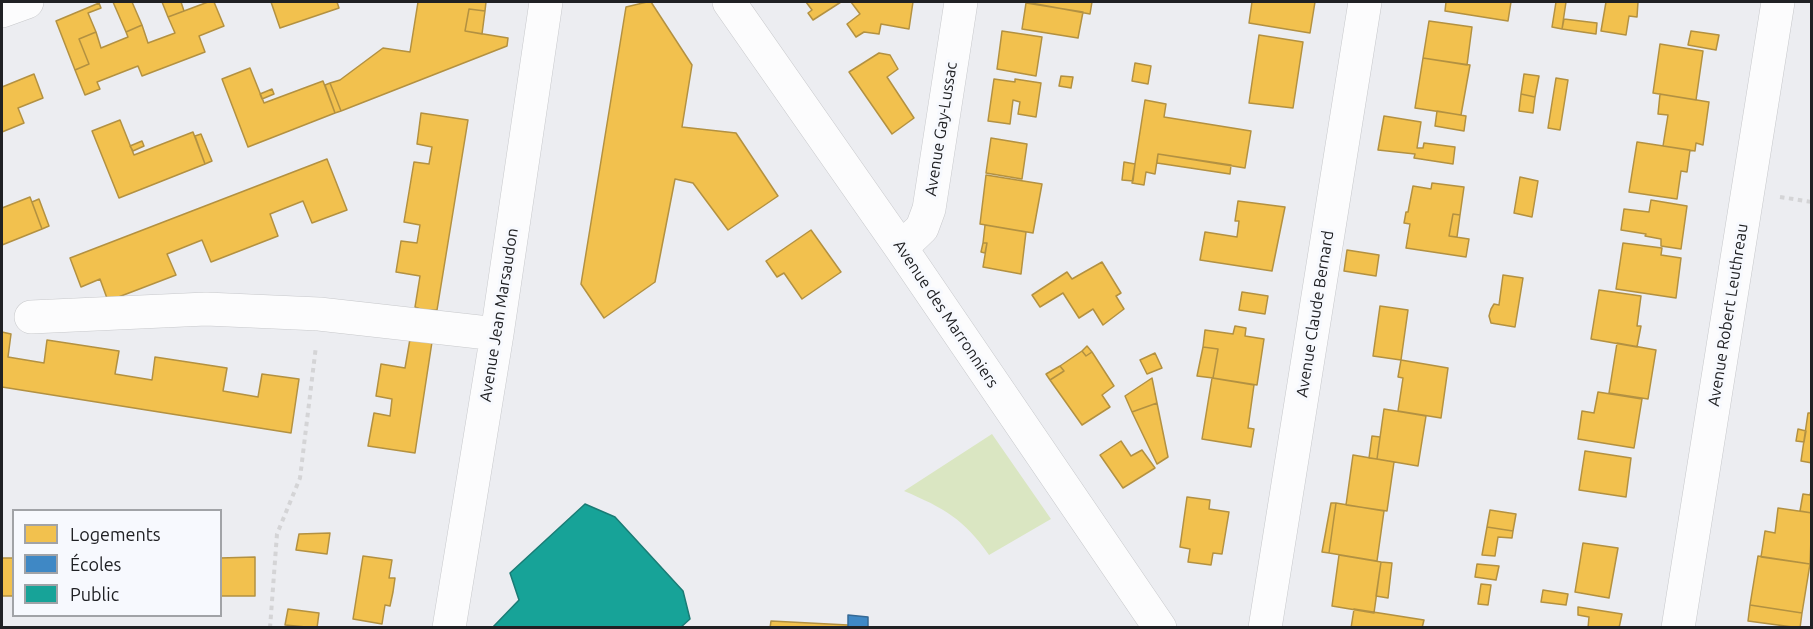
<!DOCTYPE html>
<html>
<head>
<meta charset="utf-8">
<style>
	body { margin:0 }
	#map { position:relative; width:1813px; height:629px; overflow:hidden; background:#ecedf1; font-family:Ubuntu,sans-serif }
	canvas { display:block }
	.frame { position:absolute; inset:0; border:3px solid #202124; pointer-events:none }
	.legend { position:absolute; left:12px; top:509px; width:210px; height:108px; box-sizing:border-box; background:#f7f9fe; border:2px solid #a1a3a7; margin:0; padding:8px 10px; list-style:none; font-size:18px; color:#202124 }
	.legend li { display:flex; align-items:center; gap:12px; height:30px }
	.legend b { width:30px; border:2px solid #a1a3a7 }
</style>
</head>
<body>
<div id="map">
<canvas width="1813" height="629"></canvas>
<div class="frame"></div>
<ul class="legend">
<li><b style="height:16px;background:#f2c14e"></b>Logements</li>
<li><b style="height:16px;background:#3f88c5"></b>Écoles</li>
<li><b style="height:16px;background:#17a398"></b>Public</li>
</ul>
</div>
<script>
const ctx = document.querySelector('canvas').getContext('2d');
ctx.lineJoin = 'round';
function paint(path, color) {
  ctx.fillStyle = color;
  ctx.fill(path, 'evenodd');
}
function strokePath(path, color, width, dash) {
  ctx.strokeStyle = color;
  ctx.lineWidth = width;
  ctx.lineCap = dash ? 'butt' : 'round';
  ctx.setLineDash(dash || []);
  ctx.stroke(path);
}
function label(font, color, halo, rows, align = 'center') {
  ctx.font = font + ' Ubuntu,sans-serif';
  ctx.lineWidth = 6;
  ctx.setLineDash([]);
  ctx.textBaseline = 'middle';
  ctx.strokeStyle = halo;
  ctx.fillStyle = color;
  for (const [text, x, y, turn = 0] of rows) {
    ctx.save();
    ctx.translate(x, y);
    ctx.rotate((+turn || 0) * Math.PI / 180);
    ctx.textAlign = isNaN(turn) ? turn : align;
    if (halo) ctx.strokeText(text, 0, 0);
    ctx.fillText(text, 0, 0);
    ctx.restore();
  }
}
paint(new Path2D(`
	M992,434l59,85 -62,36c-25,-36 -45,-47 -85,-64z`), '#dae6c2');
const homes = new Path2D(`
	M113,2h19l10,23 -16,7z
	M162,2h19l3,9 -16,6z
	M208,2h6l10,24 -25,10 6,16 -63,24 -4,-10 -41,16 3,7 -15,6 -10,-25 14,-6 -10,-25 17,-7 5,16 27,-11 -2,-5 16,-7 6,18 27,-10 -7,-16z
	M271,2h66l2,6 -59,20z
	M418,2h68l-1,9 -16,-2 -4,22 43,7 -1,8 -166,65 -11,-28 10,-3 43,-32 27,4z
	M647,2h4l41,63 -10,62 54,6 42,63 -50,34 -35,-47 -18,-4 -20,103 -51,36 -23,-34 45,-277z
	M806,2h35l-28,18 -5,-7 4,-3z
	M851,2h62l-4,27 -28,-5 -2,10 -15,-2 -8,5 -9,-13 13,-10z
	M1026,2h66l-2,12z
	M1252,2h63l-5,31 -61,-10z
	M1446,2h65l-3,19 -63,-10z
	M1556,2h10l-4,27 -10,-2z
	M1606,2h32l-1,15 -8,-1 -3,19 -25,-4z
	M99,3l2,5 -13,5 8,19 -17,7 10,25 -14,6 -19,-49z
	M1026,3l57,9 -5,26 -56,-9z
	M469,9l16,2 -3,23 -17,-3z
	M1564,19l33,4 -1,11 -34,-5z
	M1429,21l43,6 -5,38 -44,-7z
	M1002,31l40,6 -6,39 -39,-7z
	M1691,31l28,4 -3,15 -28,-5z
	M1259,35l44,7 -10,66 -44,-5z
	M1660,44l43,7 -7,49 -43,-7z
	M879,53l11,2 8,14 -11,8 27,41 -22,16 -43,-62z
	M1423,58l47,7 -9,50 -46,-7z
	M1135,63l16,3 -3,18 -16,-3z
	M250,68l14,35 59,-22 12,32 -87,34 -26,-68z
	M34,74l9,24 -25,10 6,15 -22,9v-45z
	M1524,74l15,2 -4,21 -14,-3z
	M1061,76l12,1 -2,11 -12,-2z
	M1556,78l12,2 -8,50 -12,-2z
	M994,79l21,3v-3l26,4 -5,34 -18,-3 2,-12 -7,-2 -3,24 -22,-3z
	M330,83l11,28 -6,2 -10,-28z
	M272,89l2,5 -12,5 -2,-5z
	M1521,94l14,3 -2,16 -14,-2z
	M1660,94l49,8 -6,43 -7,-2 -1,8 -32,-5 5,-31 -10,-1z
	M1145,100l21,4 -2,13 87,14 -6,37 -87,-14 -3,20 -9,-2 -2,13 -12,-2z
	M1437,111l29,5 -2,15 -29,-5z
	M421,113l47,7 -31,190h-14l-8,-3 5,-31 -24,-4 5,-31 16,2 3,-18 -16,-3 10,-60 15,2 3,-17 -15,-3z
	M1384,116l37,6 -4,26h6l1,-5 31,4 -2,17 -39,-6 1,-4 -37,-4z
	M120,120l14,35 59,-23 12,32 -86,34 -27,-67z
	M201,134l11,27 -7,3 -10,-28z
	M991,138l36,6 -5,35 -36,-6z
	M142,141l2,5 -11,5 -3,-5z
	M1637,142l53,8 -3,22 -6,-1 -4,28 -48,-7z
	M1158,154l73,11 -1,9 -73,-11z
	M327,159l20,51 -35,13 -9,-22 -33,13 8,22 -67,26 -9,-22 -35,14 9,21 -68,26 -8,-22 -19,8 -11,-29z
	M1124,162l11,2 -2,17 -11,-1z
	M986,175l56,9 -9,49 -53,-9z
	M1520,177l18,4 -6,36 -18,-4z
	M1432,183l32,4 -4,28 -7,-1 -4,22 20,3 -3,18 -60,-9 4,-24 -6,-1 2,-11h2l5,-26 18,3z
	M30,197l12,32 -40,16v-37z
	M39,199l10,27 -7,3 -10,-27z
	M1651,200l36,6 -6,43 -20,-3v-7l-16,-3 1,-2 -25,-4 3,-21 25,3z
	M1238,201l47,6 -13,64 -72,-11 5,-28 32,5 2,-16h-4z
	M1453,214l7,1 -3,22 -8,-1z
	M985,225l41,7 -5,42 -38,-7 4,-24h-4z
	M811,230l30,42 -39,27 -18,-26 -7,4 -11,-16z
	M983,243h4l-2,10 -4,-1z
	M1623,243l39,5 -1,7 20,3 -5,40 -60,-9z
	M1347,250l32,5 -3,21 -32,-5z
	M1102,262l19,31 -5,3 8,13 -21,16 -10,-16 -14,9 -16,-25 -23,14 -8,-12 35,-23 5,7z
	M1503,275l20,3 -8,49 -24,-4 -2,-7 2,-7 3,-5 5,1z
	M1599,290l42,6 -4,30h4l-4,21 -46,-8z
	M1242,292l26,4 -3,18 -26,-4z
	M1380,306l28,4 -7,50 -28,-4z
	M1235,326l11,2 -1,8 19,3 -7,46 -44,-7 5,-29 -15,-2 2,-17 28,4z
	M2,332l9,2 -3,23 36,6 3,-23 72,11 -4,23 37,6 3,-23 72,11 -4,23 35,6 4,-23 37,5 -8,54 -289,-46z
	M410,339l22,3 -17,111 -47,-7 6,-33 16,3 2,-17 -16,-3 5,-32 24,4z
	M1617,343l39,7 -8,49 -39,-6z
	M1087,346l5,6 -6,4 -4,-5z
	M1203,347l15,2 -5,29 -16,-2z
	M1082,351l4,5 6,-4 22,34 -12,9 8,12 -28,18 -32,-45 14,-9 -4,-5z
	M1155,353l7,15 -15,6 -7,-14z
	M1401,360l47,8 -7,50 -43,-7 5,-33 -5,-1z
	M1060,366l4,5 -14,9 -4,-6z
	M1152,378l5,25 -25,9 -7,-16z
	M1212,378l42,7 -6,43 6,1 -3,18 -49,-8z
	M1598,392l44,7 -8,49 -56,-9 4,-28 12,2z
	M1157,403l11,54 -11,7 -25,-52z
	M1384,409l42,7 -8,50 -41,-7z
	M1808,413h4v50l-11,-2z
	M1798,429l8,2 -2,11 -8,-1z
	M1372,436l8,1 -3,22 -8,-1z
	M1121,441l10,15 11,-6 13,18 -32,20 -23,-33z
	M1585,451l46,7 -5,39 -47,-7z
	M1353,455l41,7 -7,49 -41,-6z
	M1812,487v26l-12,-2 3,-17 7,1z
	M1187,497l23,3 -1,9 20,3 -7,42 -9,-1 -2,12 -23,-3 2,-13 -10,-2z
	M1331,503h5l-7,50 -7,-1z
	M1336,503l48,8 -7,50 -48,-8z
	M1778,508l34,5 -2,51 -49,-7 4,-26 10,2z
	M1490,510l26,4 -3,17 -26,-4z
	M1487,527l26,4 -1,7 -14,-1 -3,19 -13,-1z
	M330,533l-3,21 -31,-4 3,-16z
	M1583,543l35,5 -9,50 -34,-6z
	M1339,555l42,7 -7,51 -42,-7z
	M363,556l29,4 -3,18h6l-2,14 -3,14 -5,-1 -3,19 -29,-5z
	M1758,556l52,8 -8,49 -52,-8z
	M255,557v39h-35v-38z
	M2,558h12v38h-12z
	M1381,562l11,1 -4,35 -12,-2z
	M1477,564l22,2 -3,14 -21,-3z
	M1481,584l10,1 -3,20 -10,-1z
	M1543,590l25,4 -2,11 -25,-3z
	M1750,605l52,8 -2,15 -52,-7z
	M1578,607l44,7 -3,14h-31l1,-11 -11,-2z
	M288,609l31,4 -2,15 -32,-3z
	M1354,609l70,11 -2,8h-71z
	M771,621l77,4v3h-78z`);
paint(homes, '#f2c14e');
strokePath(homes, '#b39141', 1.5);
const schools = new Path2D(`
	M848,615l20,2v11h-20z`);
paint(schools, '#3f88c5');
strokePath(schools, '#366995', 1.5);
const public = new Path2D(`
	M585,504l30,13 68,74 7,28 -10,9h-188l27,-28 -9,-27z`);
paint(public, '#17a398');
strokePath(public, '#1a7c75', 1.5);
const minor = new Path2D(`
	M729,2l172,246 259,380
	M2,11l25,-9
	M901,248l21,-20 7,-19 32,-207
	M31,317l175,-8 113,5 178,20
	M449,628l48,-294 49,-332
	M1265,628l100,-626
	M1678,628l100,-626`);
strokePath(minor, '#c7c8cb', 34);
strokePath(new Path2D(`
	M1780,197l32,5
	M270,628l7,-94 23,-56 16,-132`), '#d4d4d6', 4, [4.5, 4.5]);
strokePath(minor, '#fcfcfd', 33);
label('16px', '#202124', '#f7f9fe', [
	["Avenue Gay-Lussac",941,129,-81],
	["Avenue des Marronniers",946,314,56],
	["Avenue Claude Bernard",1315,314,-81],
	["Avenue Jean Marsaudon",499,315,-81],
	["Avenue Robert Leuthreau",1728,315,-81]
]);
</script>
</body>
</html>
